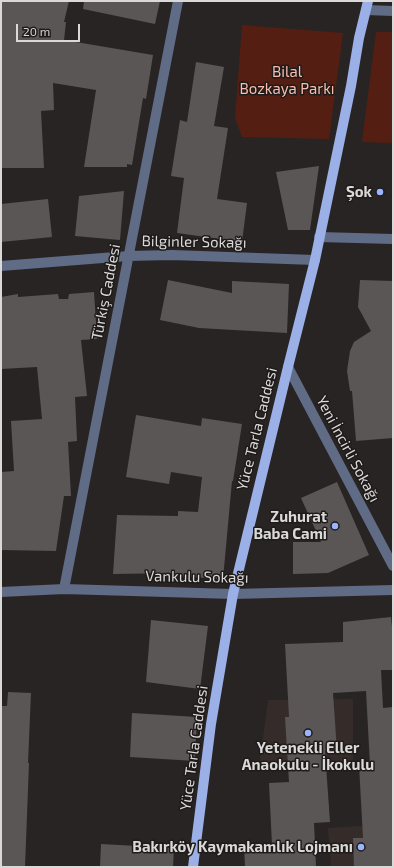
<!DOCTYPE html>
<html>
<head>
<meta charset="utf-8">
<style>
	body { margin:0 }
	#map { position:relative; width:394px; height:868px; overflow:hidden; background:#282424; font-family:"Exo 2",sans-serif }
	canvas { display:block }
	.frame { position:absolute; inset:0; border:2px solid #dbd9d8; pointer-events:none }
	.scale { position:absolute; left:16px; top:24px; width:64px; height:18px; box-sizing:border-box; border:2px solid #dbd9d8; border-top:0; padding-left:5px; font-size:12px; line-height:14px; white-space:nowrap; color:#dbd9d8; -webkit-text-stroke:3px #1e1b1a; paint-order:stroke }
</style>
</head>
<body>
<div id="map">
<canvas width="394" height="868"></canvas>
<div class="frame"></div>
<div class="scale">20 m</div>
</div>
<script>
const ctx = document.querySelector('canvas').getContext('2d');
ctx.lineJoin = 'round';
function paint(path, color) {
  ctx.fillStyle = color;
  ctx.fill(path, 'evenodd');
}
function strokePath(path, color, width, dash) {
  ctx.strokeStyle = color;
  ctx.lineWidth = width;
  ctx.lineCap = dash ? 'butt' : 'round';
  ctx.setLineDash(dash || []);
  ctx.stroke(path);
}
function label(font, color, halo, rows, align = 'center') {
  ctx.font = font + ' "Exo 2",sans-serif';
  ctx.lineWidth = 3;
  ctx.setLineDash([]);
  ctx.textBaseline = 'middle';
  ctx.strokeStyle = halo;
  ctx.fillStyle = color;
  for (const [text, x, y, turn = 0] of rows) {
    ctx.save();
    ctx.translate(x, y);
    ctx.rotate((+turn || 0) * Math.PI / 180);
    ctx.textAlign = isNaN(turn) ? turn : align;
    if (halo) ctx.strokeText(text, 0, 0);
    ctx.fillText(text, 0, 0);
    ctx.restore();
  }
}
paint(new Path2D(`
	M353,699v67l-94,2 9,-68z
	M393,824v43h-62l-3,-39z`), '#352c2a');
paint(new Path2D(`
	M242,25l101,8 -14,106 -87,-2 -7,-19z
	M376,32h17v111l-31,-1z`), '#541f12');
paint(new Path2D(`
	M1,1h68l-5,21h2l-2,18 89,15 -7,44 -3,-1 -11,67 -5,-1v3h-43l12,-77 -43,-7 1,27 -13,1 3,57h-43z
	M84,1h76l-5,23 -72,-15z
	M196,62l28,5 -10,59 14,2 -11,71 30,4 -5,39 -65,-9 7,-55 -13,-2 9,-56 7,2z
	M319,166l-9,64h-22l-12,-58z
	M124,191l-4,49 -45,-4 4,-40z
	M48,199l4,38 -51,5v-38z
	M168,280l64,13v-12l57,3 -2,49 -88,-5 -39,-8z
	M360,280l33,1v157l-37,3 -4,-50h-2l-3,-20 3,-20 4,-9 17,-11 -13,-24z
	M94,292l3,47 -16,1 6,56 -12,1 2,44 -9,1 3,54h-7l-8,55 -55,-1v-78l13,-1 -3,-50 31,-2 -5,-52 -36,2v-72l17,-3v3l40,-3 1,5h9l1,-5z
	M136,415l65,11 1,-8 40,6 -9,57h-1l-9,98 -49,-3v-3l-61,1 4,-59 61,1v-5l20,1 4,-35 -31,-5 -2,12 -43,-7z
	M337,482l32,73 -41,18 -35,1v-32h28l-20,-44z
	M391,617l2,20v33h-12l2,38 10,-1v160h-39l-1,-29h10l-4,-73h11l-4,-74 -33,2 4,58h-12l5,71 -16,1 2,44h-71l-1,-21 28,-1 -3,-62 20,-1 -4,-65h4l-4,-73 58,-2v-20z
	M151,620l57,6 -8,63 -54,-7z
	M8,692l23,1 -3,70h1l-4,104h-24v-161h6z
	M132,713l65,4 -2,44 -65,-4z
	M101,844l73,4 -1,19h-73z`), '#5a5655');
strokePath(new Path2D(`
	M366,10l27,1
	M319,237l74,2
	M1,266l127,-10 44,-1 143,5
	M288,367l105,199
	M64,589l114,-588
	M1,592l63,-3 169,5 160,-4`), '#606b85', 10);
strokePath(new Path2D(`
	M193,867l18,-143 22,-130 55,-227 27,-107 36,-174 8,-48 9,-37`), '#9bb0e6', 10);
for (const [x, y, r, color] of [
	[380,192,4,"#9ab5fd"],
	[335,526,4,"#9ab5fd"],
	[308,733,4,"#9ab5fd"],
	[361,847,4,"#9ab5fd"]
]) {
  const dot = new Path2D();
  dot.arc(x, y, r, 0, 2 * Math.PI);
  ctx.fillStyle = color;
  ctx.fill(dot);
  strokePath(dot, '#1e1b1a', 1.5);
}
label('15px', '#fbbdad', '#1e1b1a', [
	["Bilal",287,72],
	["Bozkaya Parkı",287,89]
]);
label('bold 15px', '#dbd9d8', '#1e1b1a', [
	["Şok",372,192],
	["Zuhurat",327,517],
	["Baba Cami",327,534],
	["Yetenekli Eller",308,748,"center"],
	["Anaokulu - İkokulu",308,765,"center"],
	["Bakırköy Kaymakamlık Lojmanı",353,847]
], 'right');
label('15px', '#dbd9d8', '#1e1b1a', [
	["Bilginler Sokağı",194,242,1],
	["Türkiş Caddesi",106,292,-79],
	["Yüce Tarla Caddesi",257,429,-76],
	["Yeni İncirli Sokağı",348,449,62],
	["Vankulu Sokağı",197,577,1],
	["Yüce Tarla Caddesi",194,748,-82]
]);
</script>
</body>
</html>
